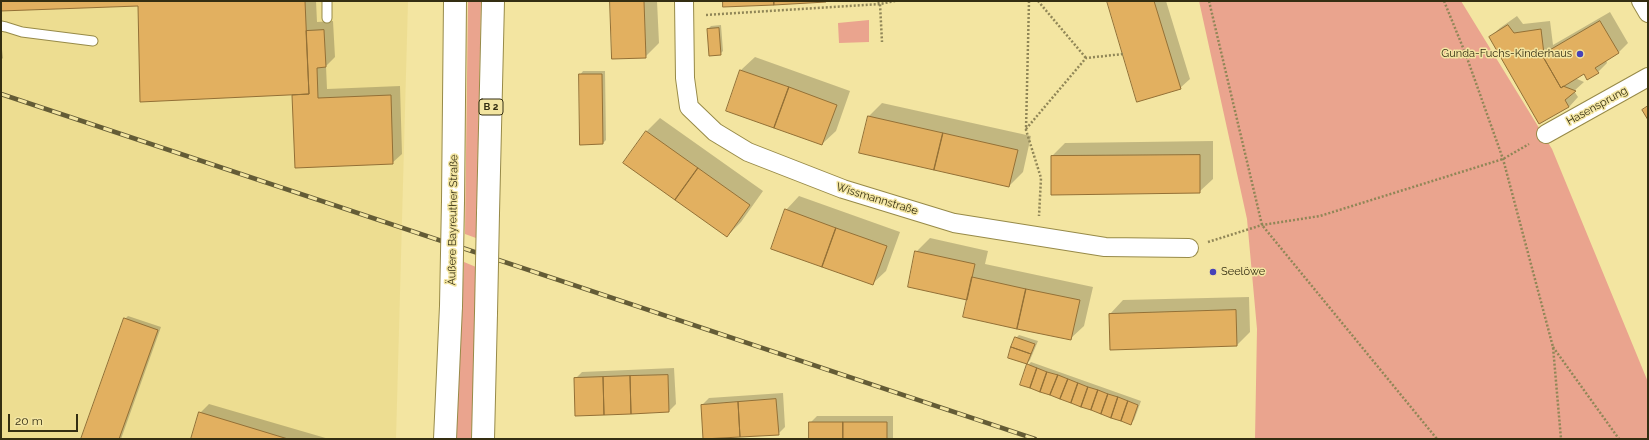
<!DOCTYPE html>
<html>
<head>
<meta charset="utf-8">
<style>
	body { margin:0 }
	#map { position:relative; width:1649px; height:440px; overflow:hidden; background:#f3e5a1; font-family:Raleway,sans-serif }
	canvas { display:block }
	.frame { position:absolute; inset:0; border:2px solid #342e12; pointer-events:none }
	.scale { position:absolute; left:8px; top:414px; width:70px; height:18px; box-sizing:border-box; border:2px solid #342e12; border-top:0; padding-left:5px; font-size:12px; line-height:14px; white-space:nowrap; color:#342e12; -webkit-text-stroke:3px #f3e5a1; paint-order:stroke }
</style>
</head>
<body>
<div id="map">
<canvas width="1649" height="440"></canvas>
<div class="frame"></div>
<div class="scale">20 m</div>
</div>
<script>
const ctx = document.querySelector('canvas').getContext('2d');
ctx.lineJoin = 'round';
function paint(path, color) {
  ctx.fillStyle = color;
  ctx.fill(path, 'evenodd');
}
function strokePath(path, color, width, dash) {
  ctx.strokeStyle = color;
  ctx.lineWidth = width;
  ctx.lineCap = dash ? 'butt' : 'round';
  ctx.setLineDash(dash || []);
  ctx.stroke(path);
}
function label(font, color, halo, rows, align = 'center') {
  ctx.font = font + ' Raleway,sans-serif';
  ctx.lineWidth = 3;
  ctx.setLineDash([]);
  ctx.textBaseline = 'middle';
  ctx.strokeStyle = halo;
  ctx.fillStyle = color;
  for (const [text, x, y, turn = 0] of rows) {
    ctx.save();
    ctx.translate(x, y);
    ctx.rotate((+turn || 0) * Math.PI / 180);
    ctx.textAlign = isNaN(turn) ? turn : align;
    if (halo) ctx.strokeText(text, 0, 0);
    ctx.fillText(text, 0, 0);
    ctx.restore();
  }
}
paint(new Path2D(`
	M1,1h407l-12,438h-395z`), '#eddd91');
paint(new Path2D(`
	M468,1h13l-5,237 -11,-4z
	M1199,1h262l91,148 96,233v57h-393l2,-110 -10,-110z
	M869,20v22l-30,1 -1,-20z
	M464,262l12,5 -4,153 -1,19h-15z`), '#eaa48e');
paint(new Path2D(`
	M1,1h315l1,21 16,-1 2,36 -9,9 1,23 73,-3 2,68 -10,9 -96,4 -3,-73 -154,-89 -138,5z
	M611,1h46l2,42 -14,14z
	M1109,1h57l24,78 -10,9z
	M1610,12l18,31 -10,10 -12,7 1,3 -9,9 -14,1 -9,5 9,4 -10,9 4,6 -9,10 -79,-70 10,-9 17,-12 6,8 27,-3 3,24z
	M721,25l2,26 -3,3 -12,-25 3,-3z
	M1,41l2,17 -2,2z
	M755,57l95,34 -14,40 -14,13 -95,-34 14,-40z
	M583,71h22l1,69 -3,3 -23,-68z
	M882,103l149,33 -8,36 -14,14 -141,-69z
	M660,118l103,73 -22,31 -14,14 -103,-74 23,-31z
	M1213,141v38l-14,13 -147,-36 13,-13z
	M799,196l101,36 -14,39 -14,13 -86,-74z
	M930,238l58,13 -3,13 108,23 -9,39 -14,13 -101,-40 -53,-47z
	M1249,297l1,35 -13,13 -126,4 -1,-35 13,-14z
	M128,316l33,11 -40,112h-39l43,-120z
	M1019,335l19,6 -8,19 -3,3 -11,-25z
	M1031,362l110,39 -7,19 -3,3 -103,-58z
	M674,368l2,36 -7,7 -93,4 -1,-36 7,-7z
	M783,393l2,34 -7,7 -76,-29 7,-7z
	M209,404l120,35h-137l8,-26z
	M817,416h76v23h-83v-16z`), '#0003');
const building = new Path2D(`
	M1,1h304l4,93 -169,8 -2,-96 -137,5z
	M610,1h34l2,57 -34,1z
	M723,1h51v4l-51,2z
	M774,1h52v1l-52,3z
	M1107,1h47l27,88 -44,13z
	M1600,21l19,32 -24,15 4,5 -12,7 -3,-6 -23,14 -19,-33z
	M1508,25l6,8 27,-4 3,25 -2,1 19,33 2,-2 13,5 -11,9 4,7 -30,17 -50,-87z
	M719,28l2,27 -12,1 -2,-27z
	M324,30l2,37 -9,1 1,30 73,-3 2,69 -98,4 -3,-73 17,-1 -3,-63z
	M740,70l49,17 -15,41 -48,-17z
	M579,74h23l1,70 -23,1z
	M789,87l48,18 -15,40 -48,-17z
	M1648,106v14l-6,-10z
	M868,116l75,17 -9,37 -75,-17z
	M646,131l52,37 -23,32 -52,-37z
	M943,133l75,17 -9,37 -75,-17z
	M1200,155v38l-149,2v-39z
	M698,168l52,37 -23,32 -52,-37z
	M785,209l51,19 -14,39 -51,-18z
	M836,228l51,18 -14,39 -51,-18z
	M915,251l60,13 -8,36 -59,-13z
	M972,277l54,12 -9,40 -54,-12z
	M1026,289l54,11 -9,40 -54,-11z
	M1236,310l1,36 -127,4 -1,-36z
	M124,318l34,12 -39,109h-38z
	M1015,337l20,7 -4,10 -20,-7z
	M1011,347l20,7 -4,10 -19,-6z
	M1027,364l10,4 -7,20 -10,-3z
	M1037,368l10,4 -7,20 -10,-4z
	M1047,372l11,3 -8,20 -10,-3z
	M668,375l1,37 -38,2 -1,-38z
	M1058,375l10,4 -8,20 -10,-4z
	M630,376l1,38 -27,1 -1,-38z
	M603,377l1,38 -29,1 -1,-38z
	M1068,379l10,4 -7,20 -11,-4z
	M1078,383l10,4 -7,20 -10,-4z
	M1088,387l10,3 -7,20 -10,-3z
	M1098,390l10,4 -7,20 -10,-4z
	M1108,394l10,3 -7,21 -10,-4z
	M1118,397l10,4 -7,20 -10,-3z
	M776,399l3,36 -39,2 -2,-35z
	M1128,401l10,4 -7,20 -10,-4z
	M738,402l2,35 -37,2 -2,-34z
	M199,412l89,27h-97z
	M809,422h34v17h-34z
	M843,422h44v17h-44z`);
paint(building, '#e2b060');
strokePath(building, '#937036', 1);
const service = new Path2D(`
	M327,1v17
	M1,26l5,1 16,5 71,9`);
const minor = new Path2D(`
	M684,1l1,77 4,29 26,25 33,20 95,37 111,34 151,24 84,1
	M1641,1l7,12
	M1546,134l102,-57`);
const primary = new Path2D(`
	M453,201l2,-200
	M488,213l5,-212
	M445,439l6,-133
	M483,439l3,-126`);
strokePath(service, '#978a48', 11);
strokePath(minor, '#978a48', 20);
strokePath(primary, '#978a48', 24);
strokePath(new Path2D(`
	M878,1l2,3 2,38
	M1029,1l-3,129 15,48 -2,38
	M1038,1l48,57
	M1209,1l53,224 175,214
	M1444,1l22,54 37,104 50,188 8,92
	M706,15l174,-11 15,-3
	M1026,129l60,-71 37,-4
	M1208,242l54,-17 58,-9 183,-57 26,-15
	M1553,347l66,92`), '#908657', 2.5, [2, 2]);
strokePath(service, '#fff', 9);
strokePath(minor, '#fff', 18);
strokePath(primary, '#fff', 22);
const rail = new Path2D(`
	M1,94l1034,345`);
strokePath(rail, '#645c36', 4.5);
strokePath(rail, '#f3e5a1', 3, [9]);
const primaryBridge = new Path2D(`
	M451,306l2,-105
	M486,313l2,-100`);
strokePath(primaryBridge, '#978a48', 24, []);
strokePath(primaryBridge, '#fff', 22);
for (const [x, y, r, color] of [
	[1580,54,4,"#4642b8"],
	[1213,272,4,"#4642b8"]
]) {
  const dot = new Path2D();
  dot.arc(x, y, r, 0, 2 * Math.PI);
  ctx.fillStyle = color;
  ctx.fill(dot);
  strokePath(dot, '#f3e5a1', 1.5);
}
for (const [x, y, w] of [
	[491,107,24]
]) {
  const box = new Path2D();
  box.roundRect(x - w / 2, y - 8, w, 16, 3);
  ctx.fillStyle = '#f3e5a1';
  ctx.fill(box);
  strokePath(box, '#342e12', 1);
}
label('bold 10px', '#342e12', null, [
	["B 2",491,107]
]);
label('11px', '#342e12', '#f3e5a1', [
	["Gunda-Fuchs-Kinderhaus",1572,54],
	["Seelöwe",1221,272,"left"]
], 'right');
label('11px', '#342e12', '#f3e5a1', [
	["Hasensprung",1597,106,-29],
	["Wissmannstraße",877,199,17],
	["Äußere Bayreuther Straße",453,220,-89]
]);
</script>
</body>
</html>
